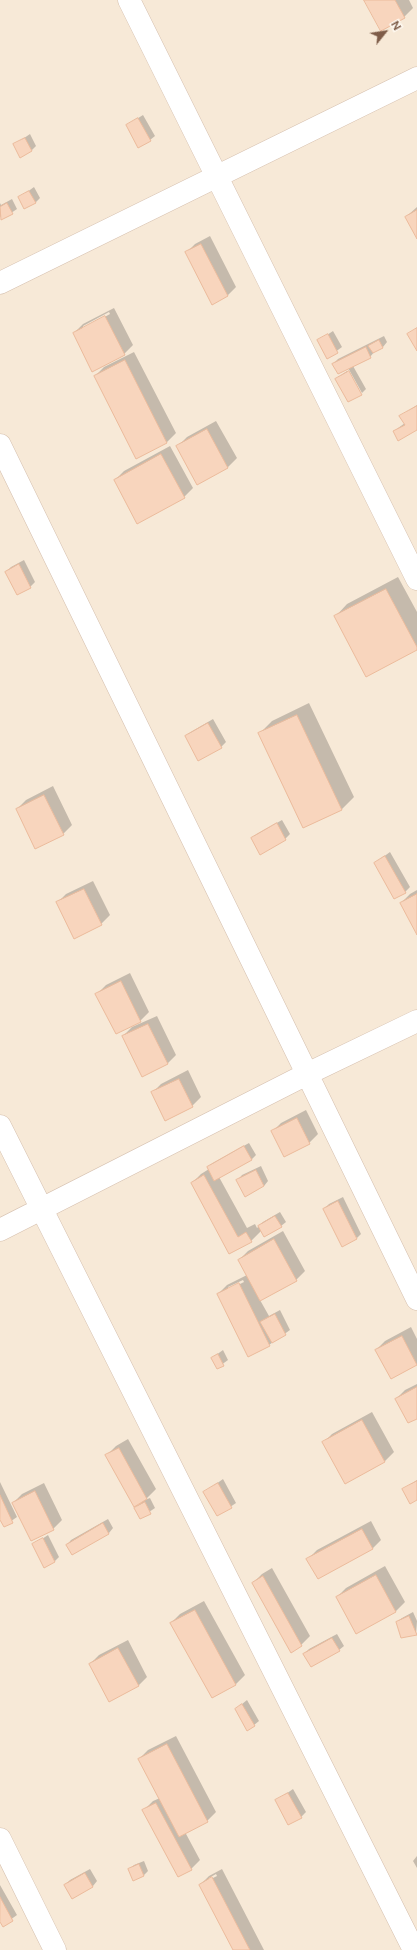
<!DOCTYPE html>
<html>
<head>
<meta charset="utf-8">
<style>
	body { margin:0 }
	#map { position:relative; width:417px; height:1950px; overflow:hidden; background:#fff6e9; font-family:Figtree,sans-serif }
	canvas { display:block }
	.north { position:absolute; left:365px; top:12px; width:40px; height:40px; -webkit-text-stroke:3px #fffaf2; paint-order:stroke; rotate:60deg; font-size:11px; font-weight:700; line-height:16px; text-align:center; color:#7e5c48 }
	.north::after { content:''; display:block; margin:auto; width:14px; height:18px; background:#7e5c48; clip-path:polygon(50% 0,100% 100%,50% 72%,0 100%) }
</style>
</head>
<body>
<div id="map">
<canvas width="417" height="1950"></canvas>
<div class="north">N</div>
</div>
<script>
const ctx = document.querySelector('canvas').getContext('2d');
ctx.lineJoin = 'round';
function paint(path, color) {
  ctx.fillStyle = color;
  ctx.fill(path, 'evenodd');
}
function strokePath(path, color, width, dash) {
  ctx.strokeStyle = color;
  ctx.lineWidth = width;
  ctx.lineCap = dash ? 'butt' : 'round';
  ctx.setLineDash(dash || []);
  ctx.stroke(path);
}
paint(new Path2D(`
	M0,0h417v1950h-417z`), '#f7e9d7');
paint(new Path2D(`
	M365,0h44l4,8 -9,9z
	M143,115l12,21 -5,4 -23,-15z
	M30,134l6,12 -4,4 -18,-5z
	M34,187l6,11 -5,5 -16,-5z
	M12,199l5,10 -15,10 -2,-3v-13l1,2z
	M417,207v30l-11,-20z
	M210,236l26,51 -9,9 -41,-43 9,-9z
	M114,308l19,37 -9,9 -32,16 -18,-37 9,-9zM109,312l1,2 -27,15v-3z
	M333,331l9,16 -15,11 -9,-17z
	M384,336l3,6 -4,5 -8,4 -5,6 -17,9 13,23 -4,4 -15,-27 -14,-2 5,-5z
	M134,352l42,81 -9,9 -30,15 -42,-81 9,-9z
	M347,371l13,23 -24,-15z
	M417,405v24l-23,2 11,-8 -4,-7z
	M216,421l21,37 -9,9 -30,16 -20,-37 9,-9z
	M170,446l23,42 -9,9 -69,-17 9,-9z
	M24,560l11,22 -5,5 -24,-15 5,-5z
	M398,577l19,35v37l-82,-32 12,-13z
	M309,703l45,94 -12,12 -38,18 -44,-94 12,-12z
	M213,719l13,23 -5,5 -35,-11 5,-4z
	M53,786l19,39 -9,9 -46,-25 9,-9z
	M282,820l8,14 -5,5 -24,14 -9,-15 5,-4z
	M390,852l20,35 -5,5 -30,-29z
	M93,881l17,34 -9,9 -44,-21 9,-9z
	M417,890v43l-16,-30 9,-9z
	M130,973l19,39 -9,9 -24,12 -19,-39 9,-9z
	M157,1016l19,39 -9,9 -44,-28 9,-9z
	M188,1070l13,27 -9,9 -40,-13 9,-9z
	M306,1110l12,24 -9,9 -37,-11 9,-9z
	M249,1143l7,12 -5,5 -32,17 28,51 8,-4 2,4 6,-6 17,-10 6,10 -5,4 -20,5 -10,10 -21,11 -38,-69 9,-9 8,-5 -1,-2 5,-4z
	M261,1166l7,15 -4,5 -26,-6 4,-5z
	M343,1197l18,37 -4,4 -33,-29 5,-5z
	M283,1231l22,40 -9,9 -36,20 9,16 11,-6 10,20 -21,15 -51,-51 9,-9 20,-10 -8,-15 9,-9zM243,1280l1,2 -16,8v-3z
	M411,1327l6,12v25l-26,14 -15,-28 9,-9z
	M223,1350l5,10 -11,8 -5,-10z
	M417,1384v34l-21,-19 9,-9z
	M372,1412l22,40 -9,9 -40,21 -22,-39 9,-9z
	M128,1439l28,50 -11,11 5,-2 5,10 -15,10 -5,-10 7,-6 -35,-47 9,-9z
	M223,1479l13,24 -18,12 -13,-23z
	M417,1480v19l-14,-9z
	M0,1482l17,35 -13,9 -4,-8z
	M44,1483l18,37 -9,9 -40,-26 9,-9z
	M108,1519l5,9 -4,5 -37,21 -5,-9 4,-5z
	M371,1521l10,19 -9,9 -64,10 9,-9z
	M48,1535l11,22 -4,4 -11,6 -11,-22z
	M385,1566l20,36 -9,9 -40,22 -19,-36 9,-9z
	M272,1568l38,68 -9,9 -48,-62 9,-9z
	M204,1601l41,74 -9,9 -24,13 -41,-74 9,-9z
	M413,1612l4,9 -1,13 -19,-12 5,-4z
	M337,1634l7,12 -5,4 -35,4 5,-5z
	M128,1640l19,37 -9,9 -48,-22 9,-9z
	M247,1700l12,21 -5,4 -18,-16z
	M176,1736l40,76 -9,9 -22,11 15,28 -9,9 -47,-59 9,-9 7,-3 -21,-39 9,-9z
	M293,1789l13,23 -5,5 -25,-16z
	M417,1856v12l-4,-7z
	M144,1861l4,10 -5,5 -14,-6 5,-5z
	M90,1869l7,12 -4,5 -21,11 -7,-12 5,-5z
	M222,1869l42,81h-30l-34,-65 9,-9zM216,1874l1,2 -8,4v-2z
	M0,1885l17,30 -14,10 -3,-5z`), '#0003');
const building = new Path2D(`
	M364,0h31l10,18 -24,13z
	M138,118l13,23 -13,7 -12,-23z
	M25,138l7,13 -12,7 -7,-14z
	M29,191l7,12 -12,6 -6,-12z
	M7,203l6,11 -12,6 -1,-13z
	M417,210v29l-12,-22z
	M201,244l27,52 -16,9 -27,-53z
	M105,316l20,39 -33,17 -19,-39z
	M417,328v23l-10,-17z
	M328,334l10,19 -11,6 -10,-19z
	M379,340l4,8 -10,5 -5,-7z
	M366,347l5,11 -33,16 -6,-10z
	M125,360l42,83 -31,16 -42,-83z
	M349,371l13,24 -14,7 -13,-23z
	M417,406v24l-19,11 -5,-10 12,-6 -6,-9z
	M207,429l21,39 -31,17 -21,-39z
	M161,454l24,44 -48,26 -23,-44z
	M19,564l12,24 -14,7 -12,-23z
	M386,589l31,58v3l-51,27 -32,-61z
	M297,715l45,95 -39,18 -45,-95z
	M208,723l14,25 -24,13 -13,-25z
	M44,795l20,40 -29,14 -19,-40z
	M277,823l9,17 -26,15 -9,-17z
	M385,856l21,37 -12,6 -20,-36z
	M84,889l18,36 -28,14 -18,-37z
	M417,894v41l-17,-32z
	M121,981l20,41 -25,12 -21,-40z
	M148,1024l20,40 -26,13 -20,-41z
	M179,1079l14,28 -28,14 -14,-29z
	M297,1118l13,26 -26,13 -13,-26z
	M244,1146l8,14 -38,21 -7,-14z
	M256,1170l8,16 -19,11 -9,-17z
	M204,1175l34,62 8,-5 6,10 -23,12 -38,-71z
	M338,1201l19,38 -15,8 -19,-38z
	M275,1216l7,11 -18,10 -6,-11z
	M274,1239l23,42 -37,20 -22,-41z
	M239,1283l31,63 -22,11 -31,-63z
	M275,1314l11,21 -14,8 -12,-21z
	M402,1336l15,29 -26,14 -16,-29z
	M218,1354l6,12 -7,3 -6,-11z
	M417,1387v32l-9,4 -13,-24z
	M362,1420l23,42 -40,22 -23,-42z
	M119,1448l28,51 -13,8 -29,-52z
	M417,1481v19l-7,4 -8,-15z
	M218,1483l14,25 -15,8 -14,-24z
	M35,1491l19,39 -23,11 -19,-38z
	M0,1495l13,28 -9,4 -4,-7z
	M145,1502l6,12 -11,5 -6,-11z
	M103,1523l6,11 -37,21 -6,-10z
	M362,1529l11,20 -55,30 -12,-20z
	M43,1538l12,24 -11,6 -12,-24z
	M376,1575l20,37 -40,22 -20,-37z
	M263,1576l39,70 -11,7 -39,-70z
	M195,1610l41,75 -24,13 -42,-75z
	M409,1616l8,19 -16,3 -5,-16z
	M332,1638l8,13 -29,16 -8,-13z
	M118,1648l21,38 -30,16 -20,-38z
	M242,1704l13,22 -8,5 -12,-22z
	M167,1744l41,78 -29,15 -41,-78z
	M288,1793l14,25 -14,7 -13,-25z
	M156,1803l36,67 -14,7 -36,-67z
	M139,1864l5,12 -11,5 -5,-12z
	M85,1873l8,14 -21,12 -8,-14z
	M212,1877l38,73h-17l-34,-65z
	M0,1897l13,24 -10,6 -3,-5z`);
paint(building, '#f8d5bd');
strokePath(building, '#ecbb9c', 1);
const minor = new Path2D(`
	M129,0l288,579
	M0,283l417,-205
	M0,445l417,854
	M0,1126l414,824
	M0,1230l307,-156 110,-53
	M0,1839l55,111`);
strokePath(minor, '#d6c0af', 23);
strokePath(minor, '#fff', 22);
</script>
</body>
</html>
